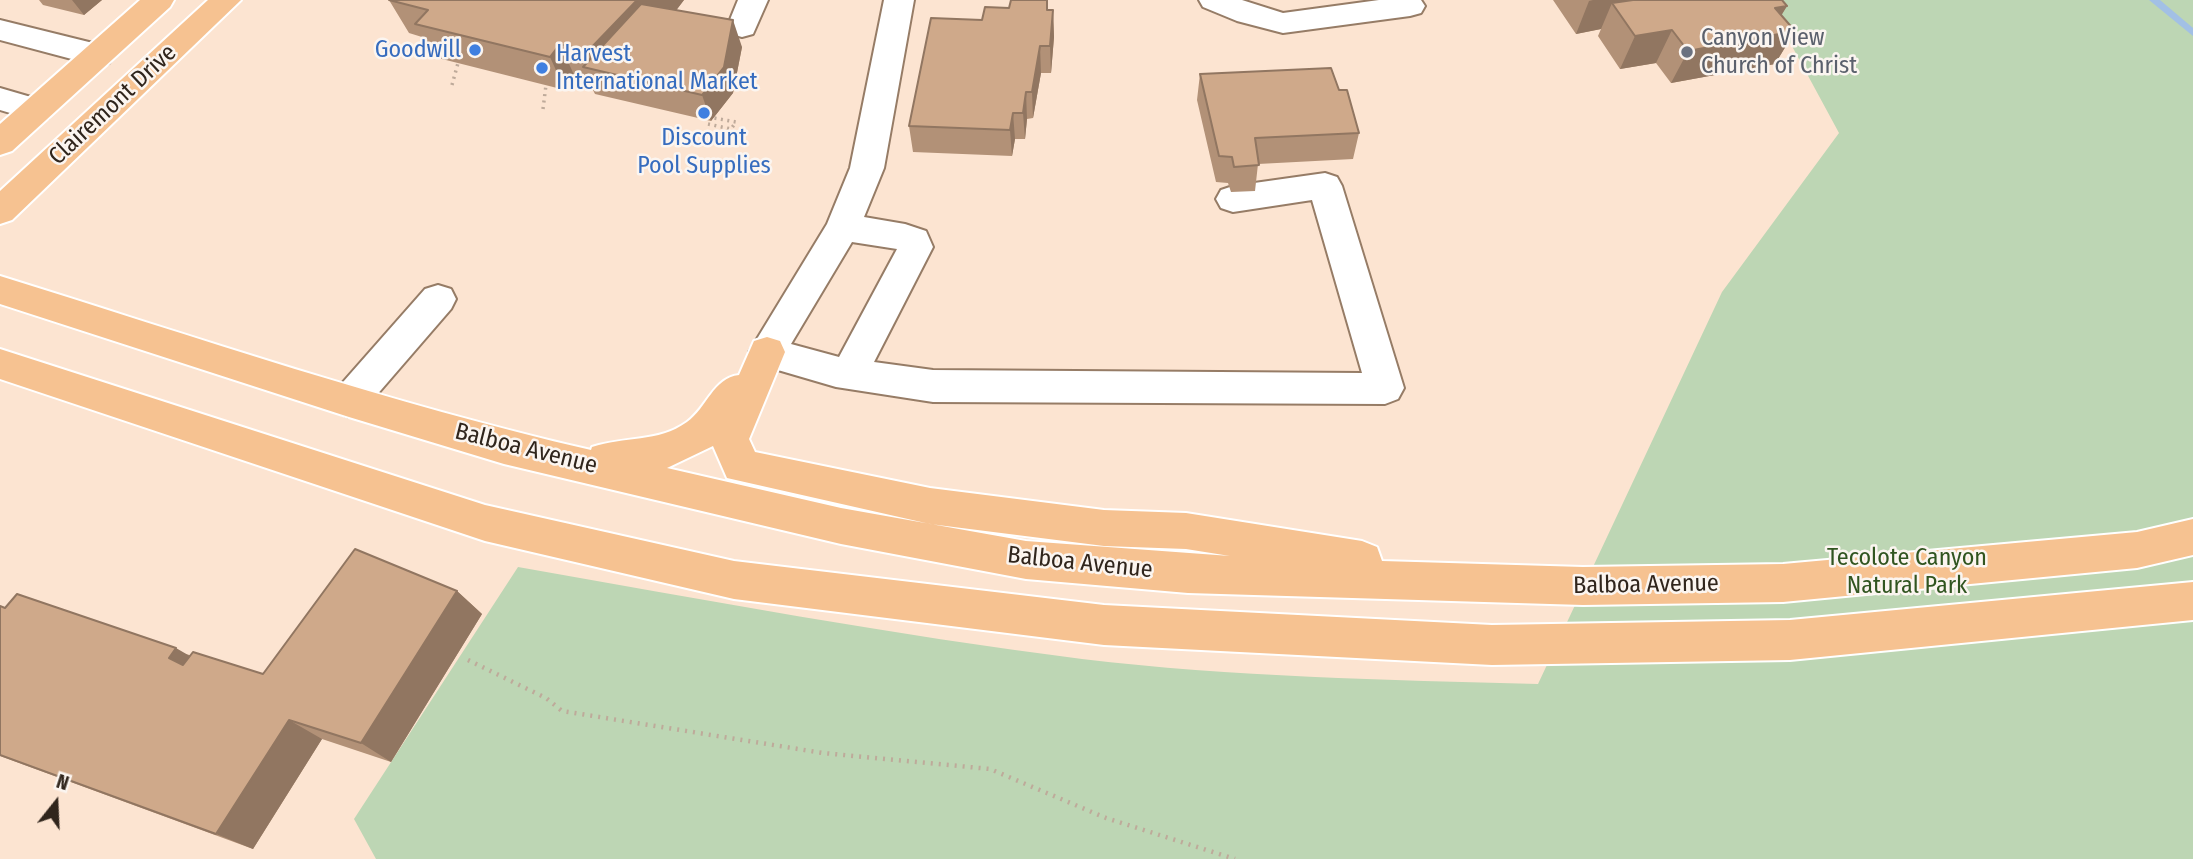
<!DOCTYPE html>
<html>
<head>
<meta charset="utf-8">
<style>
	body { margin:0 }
	#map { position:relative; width:2193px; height:859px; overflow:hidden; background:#fce4d1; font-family:"Fira Sans Condensed",sans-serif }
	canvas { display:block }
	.north { position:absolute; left:21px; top:768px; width:70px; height:70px; -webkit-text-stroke:5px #fbf5f0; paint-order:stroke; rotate:18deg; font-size:19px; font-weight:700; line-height:28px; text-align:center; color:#30251c }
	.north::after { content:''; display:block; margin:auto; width:24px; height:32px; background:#30251c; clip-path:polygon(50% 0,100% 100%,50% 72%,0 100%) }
</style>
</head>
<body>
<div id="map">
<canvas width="2193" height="859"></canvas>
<div class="north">N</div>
</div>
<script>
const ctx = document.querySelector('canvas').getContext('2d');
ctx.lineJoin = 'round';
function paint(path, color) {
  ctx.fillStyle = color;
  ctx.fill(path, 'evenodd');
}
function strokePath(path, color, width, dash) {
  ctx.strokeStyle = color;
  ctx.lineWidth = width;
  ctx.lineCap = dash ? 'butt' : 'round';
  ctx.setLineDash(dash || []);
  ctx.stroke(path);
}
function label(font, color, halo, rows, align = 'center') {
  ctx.font = font + ' "Fira Sans Condensed",sans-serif';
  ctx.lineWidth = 5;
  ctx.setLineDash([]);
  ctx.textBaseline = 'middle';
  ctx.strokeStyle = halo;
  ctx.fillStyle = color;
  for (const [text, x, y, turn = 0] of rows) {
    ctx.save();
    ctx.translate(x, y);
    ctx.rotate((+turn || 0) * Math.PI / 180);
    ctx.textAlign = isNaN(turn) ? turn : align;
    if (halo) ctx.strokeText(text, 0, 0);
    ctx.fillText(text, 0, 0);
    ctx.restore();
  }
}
paint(new Path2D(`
	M1767,0h426v859h-1817l-22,-40 164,-252c188,33 375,68 564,92 151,18 304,21 456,25l184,-392 117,-159z`), '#bdd6b4');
paint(new Path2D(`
	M2149,0h11l33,28v8z`), '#a2c0e5');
const minor = new Path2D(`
	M738,0h30l-15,34 -11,3 -11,-3 -4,-7z
	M884,0h30l-30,168 -20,49 41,7 21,7 7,16 -59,115 59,8 429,3 -50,-173 -79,12 -12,-4 -5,-9 5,-9 12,-4 92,-13 12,4 5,9 62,202 -6,11 -13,5 -452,-2 -97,-15 -82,-24 -5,-11 78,-128 23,-56zM852,242l45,7 -58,108 -48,-13z
	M1199,0h43l41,13 96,-13h42l4,6 -4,7 -11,3 -127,17 -46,-12 -34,-14z
	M0,20l109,27 5,8 -5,8 -11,3 -98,-26z
	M0,88l48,14 5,8 -5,8 -11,3 -37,-11z
	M438,285l13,4 5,10 -5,10 -89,103 -13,5 -13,-5 -6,-11 6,-11 89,-101z`);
const major = new Path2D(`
	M140,0h34l-4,7 -158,144 -12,4v-31z
	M208,0h33l-229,220 -12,4v-33z
	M0,276c196,61 391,128 591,174l1,-3c32,-11 66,-4 95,-25 20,-14 26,-44 52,-47l15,-34 13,-4 13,4 5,11 -36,87 6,13 175,36 174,22 82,3 176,28 15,6 5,14 201,6 200,-3 354,-32 56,-13v36l-56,13 -354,34 -200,3 -395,-12 -162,-14 -185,-35 -337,-80 -155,-47 -349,-113zM713,446l14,32 203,46 174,22 82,3 44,7 -204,-15 -185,-33 -174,-40z
	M0,349l485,156 249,56 370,44 388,20 298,-5 403,-38v38l-403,40 -298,5 -388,-20 -370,-46 -249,-58 -485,-162z`);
strokePath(minor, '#967c66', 4);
strokePath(major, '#fff', 4);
strokePath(new Path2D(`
	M452,85l6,-22
	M543,109l3,-24
	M708,124l23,5 5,-7 -22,-4`), '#beaa9a', 3.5, [2, 4.5]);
strokePath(new Path2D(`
	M468,660l78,38 16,13 261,42 167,16 116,49 129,41`), '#beaa9a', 4.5, [2, 6]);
paint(minor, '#fff');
paint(major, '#f6c291');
paint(new Path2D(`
	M39,0h63l-18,15 -41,-10z
	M389,0h295l-8,10 66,37 -9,46 -22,28 -116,-27 -7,-14 -13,-3 -10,13 -131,-33 -12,-20 -13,-4z
	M1553,0h229l5,6 -6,9 14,16 -20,33 -104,19 -15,-20 -36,6 -22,-33 3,-7 -25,5z
	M1053,10l1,27 -3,36h-10l-8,45 -6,1 -2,20h-10l-3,17 -99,-4 -4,-26 73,-106z
	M1200,74l139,16 20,43 -6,26 -95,5 -3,27 -24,1 -3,-9 -12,-1 -19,-82z
	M457,591l25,23 -91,148 -69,-23 -69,110 -253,-93v-150l263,68z`), '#b29177');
paint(new Path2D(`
	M72,0h30l-18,15z
	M637,0h47l-18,24 -70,47 -8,-20z
	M1593,0h47l-28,3 -11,26 -25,5 13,-33z
	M1787,6l-18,30 26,-5 -20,33 -104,19 17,-32 87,-43z
	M1053,10l1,27 -3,36 -1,-27z
	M733,20l9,27 -9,46 -22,28 -9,-26z
	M1672,30l-16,33 -36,6 15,-33z
	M560,44l15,33 -10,13 -15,-33z
	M1040,46l1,27 -8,45 -1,-26z
	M1026,92l1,27 -2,20 -2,-26z
	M1013,113l2,26 -3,17 -2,-26z
	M457,591l25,23 -91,148 -30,-19z
	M176,648l36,21 -7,10 -36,-21z
	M289,720l33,19 -69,110 -37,-15z`), '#917661');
const building = new Path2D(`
	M389,0h248l-49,51 -28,-7 -10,13 -135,-33 13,-14z
	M1011,0h36v10h6l-3,36h-10l-8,46h-6l-3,21h-10l-3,17 -101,-4 22,-108 51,2 3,-13 24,1z
	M1633,0h149l5,6 -12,2 20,23 -107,20 -16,-21 -37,6 -23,-33z
	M641,4l92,16 -9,47 -22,28 -119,-28z
	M1331,68l8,22h8l12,43 -104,5 4,27 -25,2 -2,-10 -13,-1 -19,-82z
	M355,549l102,42 -96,152 -72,-23 -73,114 -216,-79v-149l5,2 12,-14 159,54 -7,10 14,7 10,-13 70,22z`);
paint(building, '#cfa98a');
strokePath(building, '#917661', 2);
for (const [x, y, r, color] of [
	[475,50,7,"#3f7fe0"],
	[1687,52,7,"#6b7280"],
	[542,68,7,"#3f7fe0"],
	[704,113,7,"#3f7fe0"]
]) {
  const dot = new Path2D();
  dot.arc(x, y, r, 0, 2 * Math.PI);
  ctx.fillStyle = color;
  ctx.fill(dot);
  strokePath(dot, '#fbf5f0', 2.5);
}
label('24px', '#5b616d', '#fbf5f0', [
	["Canyon View",1701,38],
	["Church of Christ",1701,66]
], 'left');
label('24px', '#366cbe', '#fbf5f0', [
	["Goodwill",461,50],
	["Harvest",556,54,"left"],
	["International Market",556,82,"left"],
	["Discount",704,138,"center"],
	["Pool Supplies",704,166,"center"]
], 'right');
label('24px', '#30251c', '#fbf5f0', [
	["Clairemont Drive",113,105,-43],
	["Balboa Avenue",526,449,14],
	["Balboa Avenue",1080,563,6],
	["Balboa Avenue",1646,585,-1]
]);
label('24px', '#315520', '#fbf5f0', [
	["Tecolote Canyon",1907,558],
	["Natural Park",1907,586]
]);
</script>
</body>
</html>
